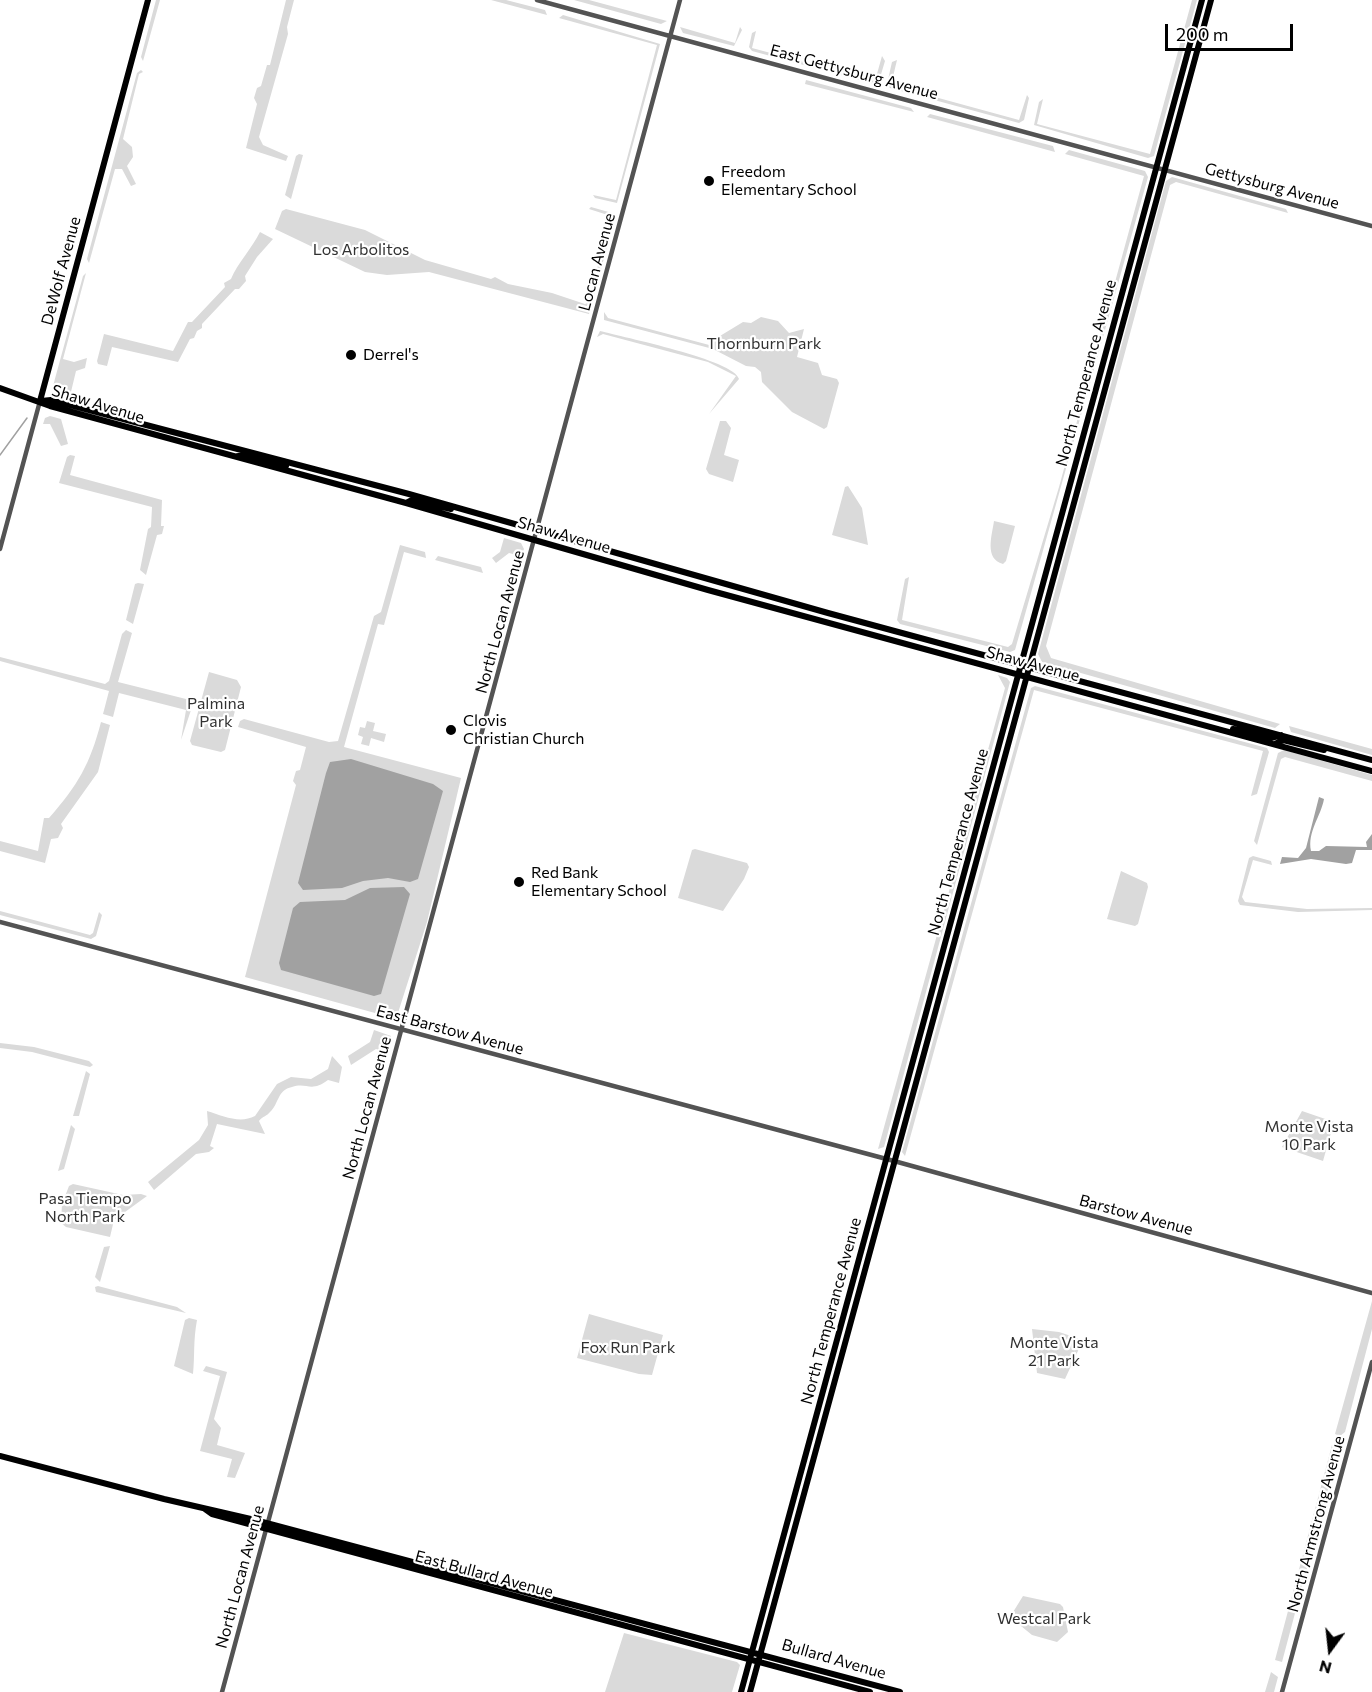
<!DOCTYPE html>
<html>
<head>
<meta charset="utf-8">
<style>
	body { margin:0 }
	#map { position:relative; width:1372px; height:1692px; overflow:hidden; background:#fff; font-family:Commissioner,sans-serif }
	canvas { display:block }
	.north { position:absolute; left:1300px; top:1620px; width:60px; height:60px; -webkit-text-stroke:4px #fff; paint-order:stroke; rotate:195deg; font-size:16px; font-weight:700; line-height:24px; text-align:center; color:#000 }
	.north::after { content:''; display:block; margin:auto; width:21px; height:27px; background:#000; clip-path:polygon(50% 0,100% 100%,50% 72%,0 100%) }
	.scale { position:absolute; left:1165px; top:24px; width:128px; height:27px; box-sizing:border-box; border:3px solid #000; border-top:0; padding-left:8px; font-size:18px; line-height:21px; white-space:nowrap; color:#000; -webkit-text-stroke:4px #fff; paint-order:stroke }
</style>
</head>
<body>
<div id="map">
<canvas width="1372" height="1692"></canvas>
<div class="north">N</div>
<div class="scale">200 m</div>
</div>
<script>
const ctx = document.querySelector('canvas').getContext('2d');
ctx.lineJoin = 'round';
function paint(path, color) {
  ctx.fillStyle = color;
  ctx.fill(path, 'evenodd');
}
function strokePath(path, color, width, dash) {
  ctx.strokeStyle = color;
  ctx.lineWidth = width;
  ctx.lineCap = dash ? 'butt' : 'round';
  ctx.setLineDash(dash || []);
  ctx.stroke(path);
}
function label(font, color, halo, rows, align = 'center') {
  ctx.font = font + ' Commissioner,sans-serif';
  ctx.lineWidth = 4.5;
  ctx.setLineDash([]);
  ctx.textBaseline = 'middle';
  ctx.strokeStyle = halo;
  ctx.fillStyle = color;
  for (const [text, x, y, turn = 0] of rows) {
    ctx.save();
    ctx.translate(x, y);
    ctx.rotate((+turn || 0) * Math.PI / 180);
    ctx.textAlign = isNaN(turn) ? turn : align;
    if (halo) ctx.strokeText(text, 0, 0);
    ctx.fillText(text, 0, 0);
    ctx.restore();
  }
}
paint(new Path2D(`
	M156,0h4l-17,61 -2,-4z
	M286,0h8l-7,27 1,7 -29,103 4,8 25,11 -2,5 -40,-13 11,-44 -3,-6 3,-10 4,-2 6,-21h3z
	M491,0h15l39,10 2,5z
	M574,0h15l78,21 -6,3z
	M1192,0h5l-43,156 -6,2 -114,-33 5,-23 4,-3 -6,25 113,30z
	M563,15l97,29 -43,159 -22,-5 -2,-3 23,5 41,-155 -98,-27z
	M680,27l55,16 5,-16 2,3 -8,16 -51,-13z
	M756,31l-4,17 123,33 7,-25 3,5 -6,20 -5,3 -122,-33 -3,-4 3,-14z
	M897,60l-6,25 128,35 8,-25 2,3 -5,22 -5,3 -129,-35 -3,-4 5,-22z
	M141,70l2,2 -4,2 -16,65 9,8 1,10 -6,9 9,18 -5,2 -9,-17h-7l-26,94 -2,-4 50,-186z
	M806,80l105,28 3,4 -109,-28z
	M930,114l123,32 2,6 -128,-35z
	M1069,150l76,21 3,6 -133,473 -5,2 -110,-28 -3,-4 8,-41 4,-2 -7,43 106,27 4,-3 47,-157 85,-311 -79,-22z
	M299,154l4,1 -12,44 -6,-4 11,-39z
	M1172,177l114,32 2,4 -112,-31 -6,3 -124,461 5,12 229,66 -5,4 -233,-66 -4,-8 128,-473z
	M591,207l21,6 3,4 -26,97 -160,-42 -42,3 -22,-3 -90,-43 7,-18 4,-2 79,21 60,30 66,19 4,-2 13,7 44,9 33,11 3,-1 23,-87 -22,-7z
	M260,232l13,7 -16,18 -12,19 1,5 -7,8h-4l-33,35v4l-5,3 -3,7 -4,1 -12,23 -66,-15 -5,19 -9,-2 -1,-3 7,-27 69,17 15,-29h4l33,-35 -1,-4 7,-4c6,-15 21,-31 29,-47z
	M86,273l-23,86 11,3 13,-4 -2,10 -9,3 -6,25 -13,-4 -4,-6 30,-110z
	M604,312l4,6 105,28 2,-7 28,-17 8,1 10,-6 17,4 11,12 15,-4 -7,28 21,6 4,12 15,4 2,4 -12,44 -3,2 -32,-17 -30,-30 -1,-10 -6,-5 -9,-1 -33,-17 -109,-29z
	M600,331c22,6 135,29 139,48l-30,35 27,-38 -28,-14 -105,-28 -6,3z
	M50,416l11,3 7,25 -7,2 -11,-22h-7l2,-6z
	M720,421h6l5,7 -7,27 15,5 -6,22 -24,-8 -3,-5z
	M70,455l5,1 -5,19 92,25 -1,26h3l-2,8 -5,1 -11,40 -6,-5 8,-41 3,-2 1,-20 -93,-24 8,-26z
	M848,486l14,22 6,37 -36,-10 13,-48z
	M994,521l21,5 -9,35 -3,3c-19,-5 -11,-29 -9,-43z
	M504,538l17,5 3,6 -3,7 -12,-3 -13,10 -4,-5 8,-6z
	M400,545l25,7 1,6 -22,-6 -20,73 -6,-1 -34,123 117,31 -34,144 -30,94 -4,2 -148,-41 51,-192 -3,-4 3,-10 4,-1 6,-23 -68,-20 2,-6 4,-2 85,23 9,-1 36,-125 7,-4z
	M438,556l43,11 2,6 -48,-13z
	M138,583l6,1 -11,40 -7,-4 9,-36z
	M126,630l6,3 -14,49 76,19 -13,39 5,-30 -67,-17 -6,24 -10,-3 6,-23 -109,-30v-4l105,27 4,-3 13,-47z
	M209,672l28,8 4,7 -16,63 -4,2 -29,-7 -2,-4z
	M998,675l9,3 3,4 -126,465 -6,2 127,-461z
	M1035,686l232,62 2,4 -12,42 -6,2 12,-45 -229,-61 -129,466 -3,-4 129,-464z
	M367,721l8,2 -2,8 13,3 -2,8 -13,-4 -2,8 -8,-2 2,-7 -5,-2 2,-8 5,1z
	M101,722l9,3 -12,47 -37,52 2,4 -5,10 -7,1 -6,24 -45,-12v-10l38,10 6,-33h5c29,-33 41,-54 52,-96z
	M1289,726l83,23v6l-81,-23z
	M1284,750l88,25v6l-87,-24 -4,2 -24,86 -3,-4 24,-88z
	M695,849l52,14 2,4 -5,12 -21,32 -45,-13 14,-48z
	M1253,856l18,5 1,4 -19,-5 -11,37 3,5 62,7 65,-1v2l-74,2 -58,-7 -2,-4 11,-43z
	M1121,871l26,12 1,4 -10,37 -3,2 -28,-7z
	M0,911l90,24 3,-2 6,-21 3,3 -6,21 -5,3 -91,-24z
	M374,1030l17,6 -5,16 -10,-3 -25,16 -3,-9 22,-14z
	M0,1043l34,4 55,14 4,4 -3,2 -58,-15 -32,-4z
	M332,1056l10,11 -3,16 -11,-3c-17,13 -21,2 -36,7 -15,3 -13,17 -22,25 -3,4 -7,4 -11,9l6,13 -48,-10 -7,22 4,2 -5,4 -13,2 -42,36 -6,-8 51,-42 9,-15 -1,-14c16,5 33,13 48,5l22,-32 14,-7 20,2 17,-10z
	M86,1071l4,3 -11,42h-6z
	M1302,1111l32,11 -11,39 -41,-14z
	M71,1125l4,4 -11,40 -6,2z
	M73,1184l50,11 18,-1 6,2 -33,24 -4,17 -44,-10 -5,-4 1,-19 7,-18z
	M110,1246l-10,36 -5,-5 9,-30z
	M98,1286l79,21 9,6 -90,-21 -1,-5z
	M1372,1301v28l-27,103 -5,4 -5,-2z
	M589,1314l74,21 -11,40 -13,-1 -62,-16z
	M189,1318l8,2c-4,22 -2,34 -4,54l-19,-8 11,-46z
	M1032,1329l27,3 24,8 -18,39 -28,-6z
	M206,1366l21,6 -13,47 7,9 -4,17 28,8 -10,25 -8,-1 5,-18 -32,-8 20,-75 -17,-5z
	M1332,1445l7,3 -57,214 -7,-2z
	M1023,1596l37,8 3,3 5,25 -11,10 -25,-7 -22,-18z
	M624,1633l113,29 3,3 -8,27h-127z
	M1271,1672l7,5 -4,15h-9z`), '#dadada');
paint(new Path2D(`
	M351,759l82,25 10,7 -25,88 -8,3 -22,-4 -25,3 -21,7 -39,2 -5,-7 28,-110 4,-11z
	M1319,797l5,2c-3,17 -17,33 -13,52h8l7,-5 41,1 -1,-5 6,-8v16h-16l-4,13 -6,1 -35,-5 -31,5 2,-7 16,1 8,-10z
	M404,887l6,7 -29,100 -7,2 -93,-26 -2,-7 14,-55 7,-6 45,-2 25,-12z`), '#a1a1a1');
strokePath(new Path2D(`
	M0,455l27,-37`), '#a1a1a1', 1.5);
strokePath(new Path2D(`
	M537,0l835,226
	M0,549l40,-148
	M0,922l894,239 478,132
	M222,1692l458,-1692
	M1282,1692l90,-330`), '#535353', 4.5);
strokePath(new Path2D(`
	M0,388l50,18 356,97 302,87 664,181
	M40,401l108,-401
	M41,401l10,-1 358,94 419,119 544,147
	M238,456h11l37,10
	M406,503l6,-3 39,9
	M1233,729l39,9 9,-3
	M1275,744l8,-4 41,10
	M0,1456l164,43 91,21 645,172
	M205,1509l7,5 658,178
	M741,1692l461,-1692
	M750,1692l461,-1692`), '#000', 6);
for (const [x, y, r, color] of [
	[709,181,6,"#000"],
	[351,355,6,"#000"],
	[451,730,6,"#000"],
	[519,882,6,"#000"]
]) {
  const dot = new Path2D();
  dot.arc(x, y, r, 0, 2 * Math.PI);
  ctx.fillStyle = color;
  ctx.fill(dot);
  strokePath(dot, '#fff', 2);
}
label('16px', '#000', '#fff', [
	["East Gettysburg Avenue",854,72,15],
	["Gettysburg Avenue",1272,186,15],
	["Locan Avenue",597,262,-75],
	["DeWolf Avenue",61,271,-75],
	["North Temperance Avenue",1086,373,-75],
	["Shaw Avenue",98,404,17],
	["Shaw Avenue",564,535,16],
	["North Locan Avenue",500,622,-75],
	["Shaw Avenue",1033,664,15],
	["North Temperance Avenue",958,842,-75],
	["East Barstow Avenue",450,1030,15],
	["North Locan Avenue",367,1108,-75],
	["Barstow Avenue",1136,1215,15],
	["North Temperance Avenue",831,1311,-75],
	["North Armstrong Avenue",1316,1524,-75],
	["East Bullard Avenue",484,1574,15],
	["North Locan Avenue",240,1577,-75],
	["Bullard Avenue",834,1659,16]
]);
label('16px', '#000', '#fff', [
	["Freedom",721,172],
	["Elementary School",721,190],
	["Derrel's",363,355],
	["Clovis",463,721],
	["Christian Church",463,739],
	["Red Bank",531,873],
	["Elementary School",531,891]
], 'left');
label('16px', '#313131', '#fff', [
	["Los Arbolitos",361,250],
	["Thornburn Park",764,344],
	["Palmina",216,704],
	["Park",216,722],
	["Monte Vista",1309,1127],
	["10 Park",1309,1145],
	["Pasa Tiempo",85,1199],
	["North Park",85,1217],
	["Monte Vista",1054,1343],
	["21 Park",1054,1361],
	["Fox Run Park",628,1348],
	["Westcal Park",1044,1619]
]);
</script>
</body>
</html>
